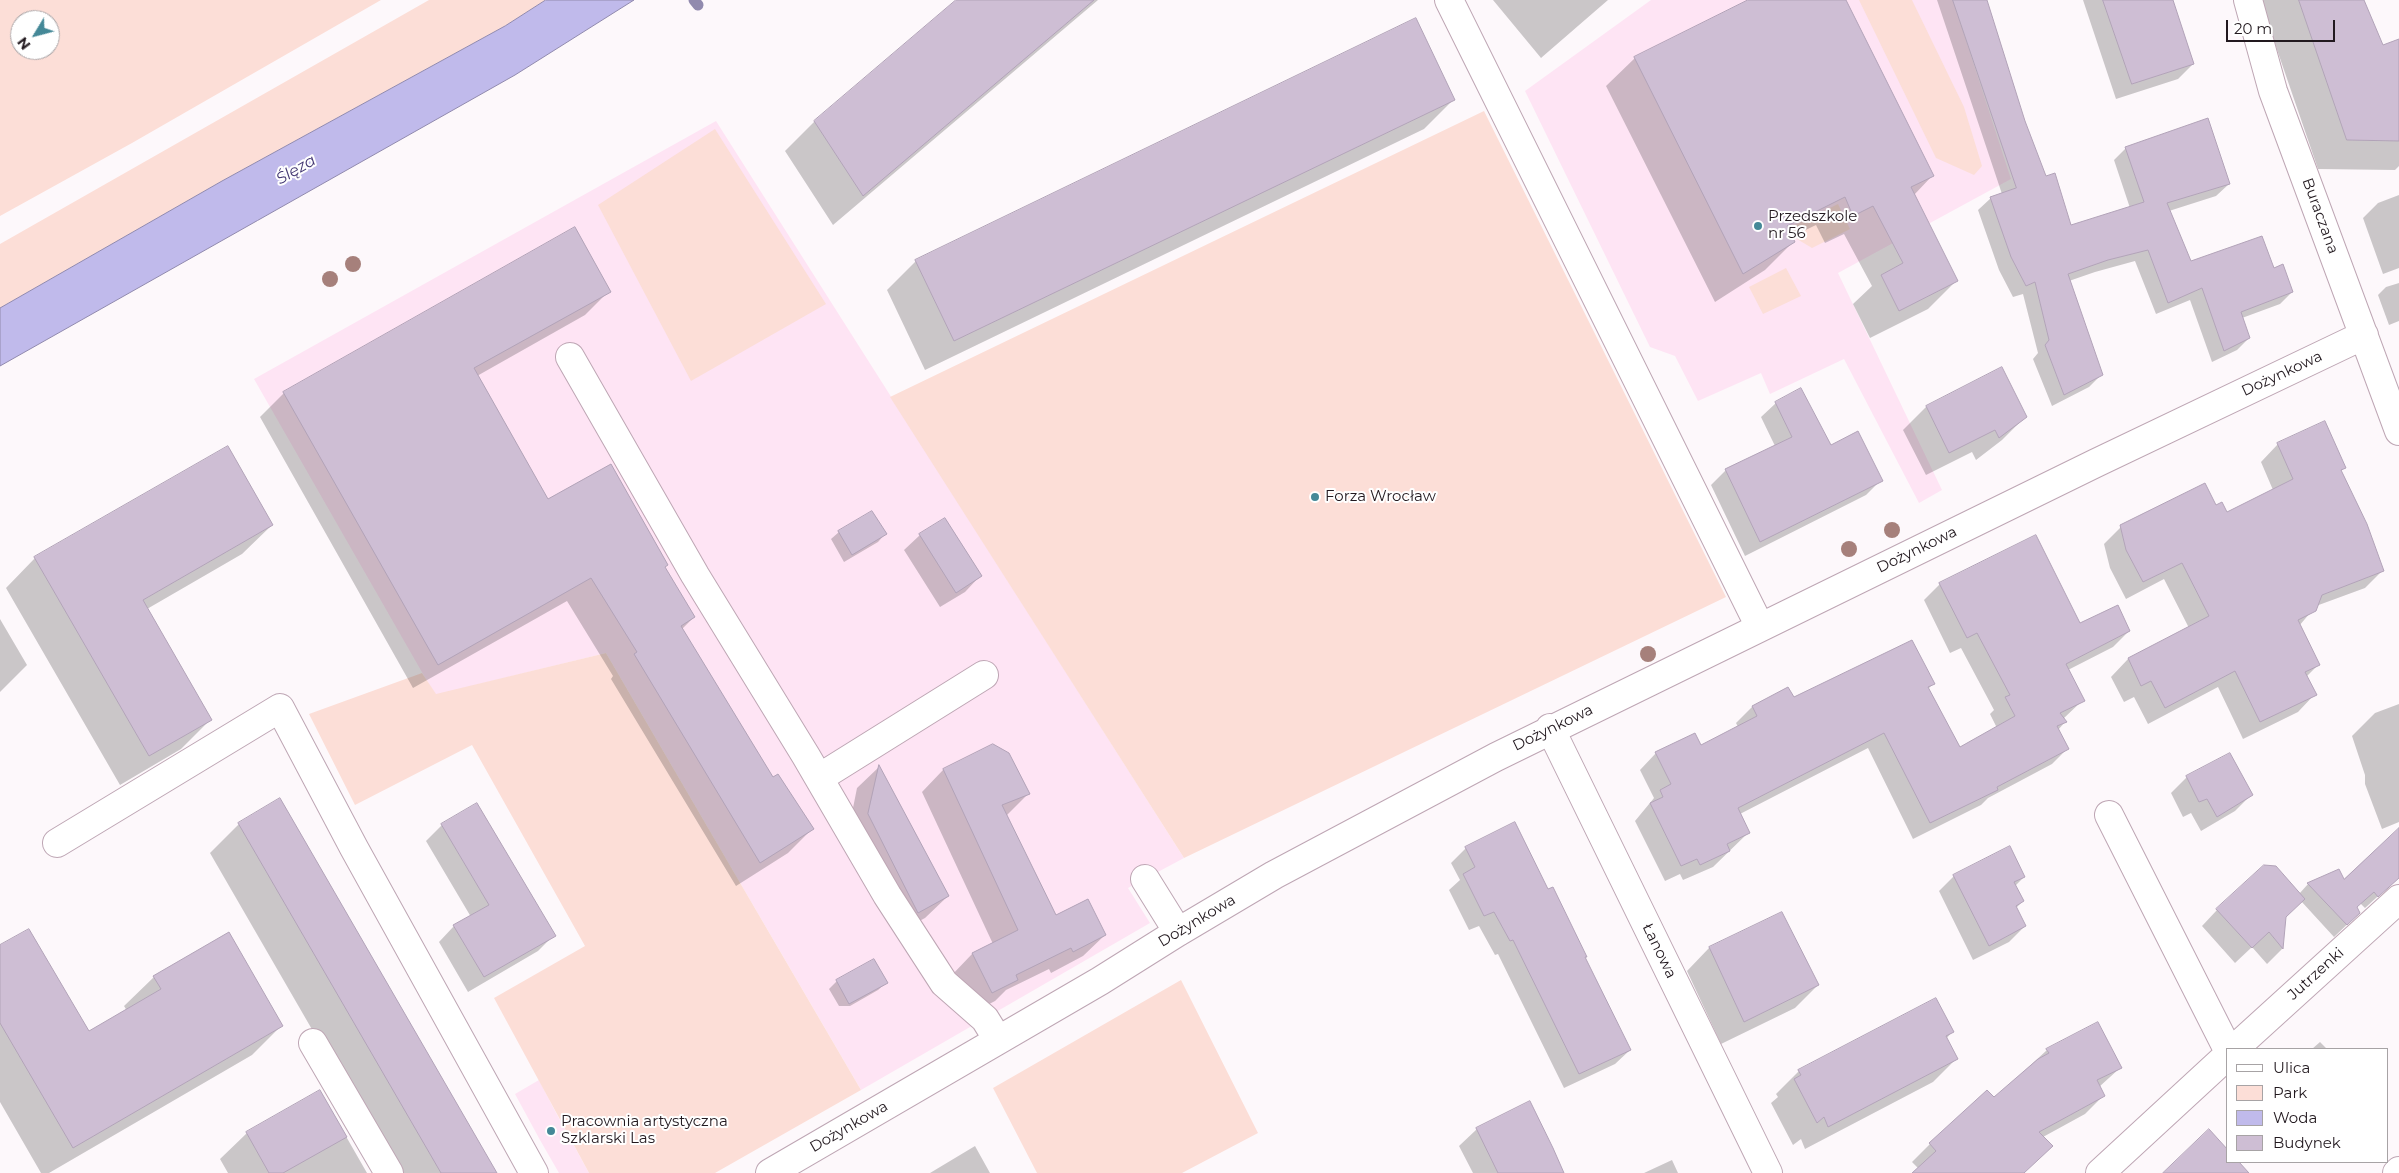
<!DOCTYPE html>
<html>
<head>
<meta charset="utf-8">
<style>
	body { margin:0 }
	#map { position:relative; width:2399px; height:1173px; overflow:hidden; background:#fdf8fb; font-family:Montserrat,sans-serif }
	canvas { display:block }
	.legend { position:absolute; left:2226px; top:1048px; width:162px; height:115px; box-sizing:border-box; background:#fff; border:1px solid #a7a3a5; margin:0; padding:6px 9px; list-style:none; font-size:15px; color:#22191f }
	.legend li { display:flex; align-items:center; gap:10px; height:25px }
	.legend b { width:25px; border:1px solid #a7a3a5 }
	.north { position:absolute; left:10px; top:10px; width:50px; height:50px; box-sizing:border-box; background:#fff; border:1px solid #a7a3a5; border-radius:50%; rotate:233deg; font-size:14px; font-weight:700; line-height:20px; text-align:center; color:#22191f }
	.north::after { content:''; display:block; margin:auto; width:18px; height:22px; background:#448897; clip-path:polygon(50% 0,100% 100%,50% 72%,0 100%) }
	.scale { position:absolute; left:2226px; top:20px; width:109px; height:22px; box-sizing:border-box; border:2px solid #22191f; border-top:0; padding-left:6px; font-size:15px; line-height:18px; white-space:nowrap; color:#22191f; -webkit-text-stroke:4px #fff; paint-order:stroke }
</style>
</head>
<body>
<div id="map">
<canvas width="2399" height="1173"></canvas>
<ul class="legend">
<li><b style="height:6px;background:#fff"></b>Ulica</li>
<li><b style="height:14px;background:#fcded7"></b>Park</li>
<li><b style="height:14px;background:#c0baeb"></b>Woda</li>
<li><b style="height:14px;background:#cebed4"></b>Budynek</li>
</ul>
<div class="north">N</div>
<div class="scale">20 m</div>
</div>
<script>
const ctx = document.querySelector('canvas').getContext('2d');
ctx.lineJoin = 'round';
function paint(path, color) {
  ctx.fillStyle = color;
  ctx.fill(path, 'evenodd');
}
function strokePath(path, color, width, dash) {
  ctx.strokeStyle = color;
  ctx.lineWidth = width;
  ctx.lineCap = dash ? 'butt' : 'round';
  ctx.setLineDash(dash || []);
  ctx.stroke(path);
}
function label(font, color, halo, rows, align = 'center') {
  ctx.font = font + ' Montserrat,sans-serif';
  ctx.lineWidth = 4;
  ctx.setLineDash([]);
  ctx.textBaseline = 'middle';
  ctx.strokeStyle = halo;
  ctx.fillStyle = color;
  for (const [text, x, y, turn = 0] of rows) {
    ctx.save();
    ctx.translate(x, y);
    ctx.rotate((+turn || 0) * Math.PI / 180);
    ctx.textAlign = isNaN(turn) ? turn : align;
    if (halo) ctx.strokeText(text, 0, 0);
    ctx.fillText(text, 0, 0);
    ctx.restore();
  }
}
paint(new Path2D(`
	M1651,0h302l58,179 -173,94 104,217 -23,13 -75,-144 -74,35 -9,-21 -63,28 -23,-45 -25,-9 -125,-256z
	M716,121l468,737 -56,30 22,35 -289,167 -255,-437 -171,42 -181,-316z
	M539,1080l16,31 34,62h-30l-19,-33 -25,-46z`), '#fee4f4');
paint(new Path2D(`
	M0,0h381l-249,143 -132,73zM20,20h30v30h-30z
	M429,0h117l-41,26 -283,155 -222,127v-64z
	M1859,0h53l52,107 18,59 -8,9 -38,-17z
	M1484,111l242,486 -542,261 -294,-461z
	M715,129l111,175 -135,77 -93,-176z
	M1838,204l12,25 -38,19 -15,-9 -6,-12z
	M1786,268l15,28 -38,18 -14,-27z
	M606,653l255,437 -146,83h-126l-95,-175 91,-52 -113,-201 -117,60 -46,-91 113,-41 14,21z
	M1181,980l77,153 -76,40h-145l-44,-85z`), '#fcded7');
const water = new Path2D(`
	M546,0h88l-119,75 -515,291v-58l222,-127 283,-155z`);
paint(water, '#c0baeb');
strokePath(water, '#918aae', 1);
paint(new Path2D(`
	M957,0h141l-265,225 -48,-74 29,-29z
	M1493,0h115l-67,58z
	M1750,0h95l87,176 -18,19 43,85 -29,29 -58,29 -17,-34 19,-18 -28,-52 -19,9 -9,-18 -25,12 3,4 -29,29 -50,32 -109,-216 29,-28z
	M1937,0h49l38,121 21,56 25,50 60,-19 -16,-48 12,-12 103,36 -13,12 -47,15 22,52 82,7 19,22 -12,12 -38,14 7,20 -12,12 -25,12 -22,-62 -34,14 -21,-53 -40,11 -26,9 32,94 -12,12 -37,19 -19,-47 5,-6 -15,-59 -10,3 -14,-27 -21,-60 13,-12 11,-4z
	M2083,0h89l21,64 -15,15 -62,20z
	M2260,0h103l19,46 17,-5v125l-4,4 -77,-1z
	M1453,100l-29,29 -499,241 -38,-80 29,-29z
	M2399,195v73l-16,6 -20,-56 15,-15z
	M2399,283v38l-10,4 -11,-30 8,-8z
	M609,291l-24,24 -108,61 70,125 117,67 30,49 -12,12 91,149 39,51 -24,24 -52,33 -125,-207 2,-3 -46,-75 -154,87 -153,-271 24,-24z
	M1776,403l55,44 50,33 -15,15 -121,61 -34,-71 15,-15 49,-24 -14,-29z
	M1926,407l99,10 -23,23 -26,20 -4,-8 -46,23 -23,-45z
	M2278,444l67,23 -4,4 41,100 -17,17 -49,18 -17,20 20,38 -13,13 9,17 -17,18 -55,27 -25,-52 -70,37 -14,-27 -10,5 -13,-25 17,-18 61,-31 -25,-49 -38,20 -16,-31 -6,-24 17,-17 94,-21 12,8 46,-24 -12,-28z
	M272,525l-30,29 -95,55 63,111 -29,29 -61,36 -114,-197 29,-30z
	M839,532l46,2 -7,8 -34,20 -13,-23z
	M920,535l60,41 -15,16 -25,15 -36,-57z
	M1940,584l139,41 50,6 -16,16 -45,23 15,30 -20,19 2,3 -7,8 10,18 -16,16 -64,34 -7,7 -68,34 -45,-91 -128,66 9,18 -36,35 -30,13 -3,-6 -15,7 -30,-60 19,-23 -14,-28 16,-17 44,-6 38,-20 -2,-4 16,-16 36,-18 5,10 141,-16 -6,6 32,60 37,-21 -7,-14 4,-4 -33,-62 -11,5 -26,-53z
	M0,619l27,46 -27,27z
	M2399,704v118l-17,7 -17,-45v-9l-13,-39 23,-23z
	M993,746l35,48 -22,22 50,100 49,19 -22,21 -32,17 -2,-4 -43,21 -11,11 -25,13 -19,-38 21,-22 21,-10 -71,-152 21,-22z
	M879,767l69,129 -23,22 -30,16 -48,-96 10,-50z
	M2187,777l64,18 -16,16 -34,20 -10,-18 -8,4 -12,-24z
	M239,824l257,349h-101l-185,-320z
	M442,825l112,110 -16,16 -70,41 -29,-50 15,-16 17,-9 -45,-76z
	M2399,829v48l-34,31 -5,-5 -4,4 3,6 -25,24 -33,-36 -17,16 -2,32 -15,15 -15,-17 -17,16 -33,-37 15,-16 82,-16 9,-10 30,-13 5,10z
	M1466,848l81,43 83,159 -15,14 -51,24 -66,-134 -3,1 -16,-29 -10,4 -20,-40 11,-10 -9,-17z
	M1954,876l70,1 -9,9 8,15 -7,7 9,18 -16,16 -36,18 -34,-69z
	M1782,914l36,71 -23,23 -74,36 -34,-73 22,-23z
	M0,947l88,86 39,-22 -3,-5 30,-29 127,49 -29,29 -203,118h-8l-41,-71z
	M837,981l49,2 -8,7 -28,16h-11l-10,-17z
	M1952,1032l-6,7 10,20 -23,23 -128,67 -4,-10 -8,6 -22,-42 7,-6 -2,-3 23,-23z
	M2320,1042l7,7h-15z
	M2047,1050l73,18 -21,19 4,9 -18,18 -42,23 -19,36h-110l5,-4 -7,-7 18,-18 64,-45z
	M320,1091l47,82h-139l-8,-14 27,-26z
	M1477,1129l85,44h-89l-14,-27z
	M975,1146l15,27h-60z
	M1672,1160l6,13h-34z`), '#0003');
strokePath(new Path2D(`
	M694,0l4,5`), '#918aae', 11);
const building = new Path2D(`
	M956,0h138l-231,196 -49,-75z
	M1748,0h98l88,176 -23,11 47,94 -59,30 -18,-36 22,-12 -30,-57 -20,10 -8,-19 -58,29 8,16 -52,32 -109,-217z
	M1953,0h34l38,121 21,55 9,-3 16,52 73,-23 -19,-55 83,-29 22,66 -63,19 24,58 71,-25 12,32 9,-4 10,28 -52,20 9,26 -26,13 -22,-63 -34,15 -20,-53 -40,10 -40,14 35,101 -39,20 -19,-50 4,-5 -14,-58 -9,4 -15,-29 -21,-60 26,-9z
	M2103,0h70l21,64 -62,20z
	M2299,0h65l19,45 16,-6v102l-52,-1z
	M1416,18l39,82 -501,241 -39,-81z
	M575,227l36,65 -137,76 74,131 63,-35 57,101 -3,2 30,50 -14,9 92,151 5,-3 36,55 -54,34 -126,-209 3,-2 -46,-74 -153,87 -155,-273z
	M2002,367l25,50 -28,21 -4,-8 -46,23 -23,-47z
	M1801,388l30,57 27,-14 25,50 -123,61 -35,-73 67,-32 -17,-35z
	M2325,421l21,47 -5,2 26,54 17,47 -62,24 -6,16 -18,9 22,45 -15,7 12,23 -57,27 -25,-51 -70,37 -14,-27 -10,5 -13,-28 81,-42 -27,-53 -39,19 -17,-32 -6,-25 85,-42 11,22 6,-3 5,10 66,-33 -16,-36z
	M228,446l45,79 -130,75 69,120 -63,36 -115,-199z
	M872,511l15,23 -35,21 -14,-24z
	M945,518l37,58 -26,17 -37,-59z
	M2036,535l44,88 38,-18 12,26 -64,33 19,37 -25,12 7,9 -10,4 12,23 -72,38 1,3 -68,33 -46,-90 -146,75 12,25 -23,11 3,7 -30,14 -3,-6 -16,7 -31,-63 13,-6 -3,-7 11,-6 -16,-32 40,-19 6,12 56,-29 -5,-10 36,-19 6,10 118,-57 23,44 -7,3 32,60 55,-31 -10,-19 5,-2 -33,-62 -10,5 -28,-55z
	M993,744l16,9 21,41 -28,11 54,110 32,-16 18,36 -33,17 -2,-4 -55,27 2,5 -26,13 -20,-40 46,-23 -75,-161z
	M2230,753l23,42 -36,22 -10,-18 -8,3 -13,-26z
	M879,765l70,131 -31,17 -50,-99z
	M280,798l217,375h-56l-203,-350z
	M477,803l79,133 -72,41 -31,-52 36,-20 -48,-81z
	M1515,822l33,67 5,-2 34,70h-2l46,93 -52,24 -66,-134 -3,1 -16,-29 -10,4 -21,-42 12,-7 -10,-20z
	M2399,828v50l-21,19 -4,-5 -17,15 3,6 -13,12 -40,-42 32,-14 5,10z
	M2010,846l15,31 -11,5 10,19 -8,5 10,20 -37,20 -36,-71z
	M2264,865l12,1 29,33 -19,18 -3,32 -14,-17 -17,16 -36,-39z
	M1782,912l37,73 -75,37 -35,-75z
	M29,929l60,102 72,-42 -8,-13 76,-44 54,94 -210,122 -73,-125v-78z
	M874,959l14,24 -39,21 -13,-24z
	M1936,998l18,34 -8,4 12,23 -130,68 -4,-10 -7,6 -23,-44 7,-4 -3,-5z
	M2098,1022l24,46 -25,12 8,16 -66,36 14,14 -29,27h-112l24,-22 -7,-8 58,-53 7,7 44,-38 11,-6 -3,-4z
	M320,1090l27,47 -64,36h-14l-23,-41z
	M1530,1101l23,47 11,25h-66l-22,-45z
	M2209,1129l19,21v12h11l10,11h-86z`);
paint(building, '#cebed4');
strokePath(building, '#b2a3b8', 1);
const minor = new Path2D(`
	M1449,0l311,627
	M2248,0l25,91 126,340
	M570,357l125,218 111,181 81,139 57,88 41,36 13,21
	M1550,728l218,445
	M819,778l165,-103
	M2109,815l119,235
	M57,843l223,-135 74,140 180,325
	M1145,879l33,53
	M313,1043l76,130
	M2234,1049l165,-150
	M770,1173l330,-192 78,-49 96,-57 222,-118 600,-294 268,-128
	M2100,1173l128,-118
	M2397,1173l2,-2`);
strokePath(minor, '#bea6b4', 30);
strokePath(minor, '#fff', 28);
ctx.fillStyle = '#a6807b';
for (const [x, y] of [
	[353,264],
	[330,279],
	[1892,530],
	[1849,549],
	[1648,654]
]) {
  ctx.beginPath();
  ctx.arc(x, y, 8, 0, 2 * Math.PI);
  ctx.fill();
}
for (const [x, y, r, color] of [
	[1758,226,5,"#448897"],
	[1315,497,5,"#448897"],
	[551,1131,5,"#448897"]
]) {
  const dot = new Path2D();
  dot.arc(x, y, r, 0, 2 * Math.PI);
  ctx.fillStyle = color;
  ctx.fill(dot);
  strokePath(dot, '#fff', 2);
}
label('15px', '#22191f', '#fff', [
	["Buraczana",2320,216,70],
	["Dożynkowa",2282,374,-25],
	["Dożynkowa",1917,550,-26],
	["Dożynkowa",1553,728,-26],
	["Dożynkowa",1197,921,-31],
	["Łanowa",1659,951,64],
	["Jutrzenki",2316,974,-42],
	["Dożynkowa",849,1127,-30]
]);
label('15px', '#22191f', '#fff', [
	["Przedszkole",1768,217],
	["nr 56",1768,234],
	["Forza Wrocław",1325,497],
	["Pracownia artystyczna",561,1122],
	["Szklarski Las",561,1139]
], 'left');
label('italic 16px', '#443873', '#fff', [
	["Ślęza",296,170,-30]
]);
</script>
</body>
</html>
